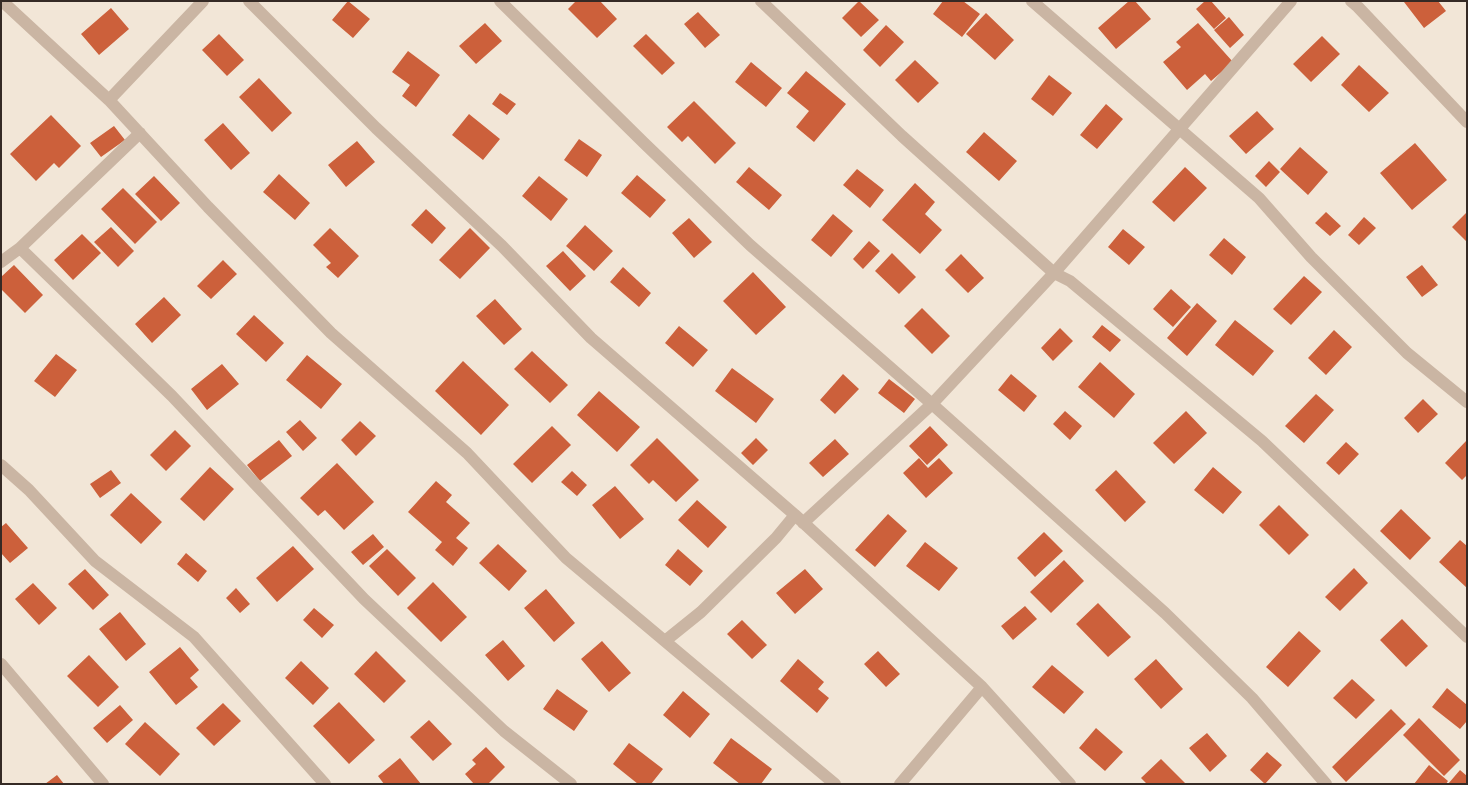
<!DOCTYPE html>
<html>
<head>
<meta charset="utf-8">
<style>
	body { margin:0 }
	#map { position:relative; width:1468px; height:785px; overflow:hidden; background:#f2e6d7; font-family:Montserrat,sans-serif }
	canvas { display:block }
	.frame { position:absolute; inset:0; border:2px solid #352a25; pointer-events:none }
</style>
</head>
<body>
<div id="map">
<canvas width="1468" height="785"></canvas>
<div class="frame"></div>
</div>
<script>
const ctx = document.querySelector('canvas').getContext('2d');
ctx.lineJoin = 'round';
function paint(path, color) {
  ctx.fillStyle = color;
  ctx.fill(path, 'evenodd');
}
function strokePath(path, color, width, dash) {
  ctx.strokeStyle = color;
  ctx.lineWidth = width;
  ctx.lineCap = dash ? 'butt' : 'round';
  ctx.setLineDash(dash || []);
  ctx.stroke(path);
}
paint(new Path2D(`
	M348,1l22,18 -17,19 -21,-18z
	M576,1h24l17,18 -20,19 -29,-29z
	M859,1l20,19 -18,17 -19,-19z
	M943,1h20l17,13 -18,23 -29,-23z
	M1129,1h6l16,18 -35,30 -18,-21z
	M1205,1h6l15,17 -12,11 -18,-20z
	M1406,1h32l8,10 -22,17 -20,-26z
	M111,8l18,21 -30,26 -18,-21z
	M698,12l22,23 -15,13 -21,-24z
	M986,13l28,27 -19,20 -29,-26z
	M1229,17l15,18 -14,13 -16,-18z
	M485,23l17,18 -26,23 -17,-18z
	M1198,23l35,39 -22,19 -6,-7 -18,16 -24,-28 18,-15 -5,-5z
	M886,25l18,17 -24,25 -17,-17z
	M219,34l25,26 -17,16 -25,-26z
	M646,34l29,29 -13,12 -29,-29z
	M1322,36l18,18 -29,28 -18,-18z
	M408,51l32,24 -24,32 -14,-11 8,-11 -18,-13z
	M915,60l24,23 -21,20 -23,-23z
	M751,62l31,26 -16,19 -31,-25z
	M1359,65l30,28 -20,19 -28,-27z
	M806,71l40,33 -32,38 -18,-15 13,-16 -22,-18z
	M1049,75l23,18 -19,23 -22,-17z
	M259,78l33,35 -20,19 -33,-35z
	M500,93l16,11 -9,11 -15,-11z
	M694,101l42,42 -21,21 -27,-28 -6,6 -15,-15z
	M1106,104l17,15 -26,30 -17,-14z
	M1257,111l17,18 -28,25 -17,-18z
	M469,114l31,25 -17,21 -31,-25z
	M51,115l30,31 -22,22 -5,-5 -18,18 -26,-27z
	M223,123l27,30 -19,17 -27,-30z
	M114,126l11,14 -24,17 -11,-14z
	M984,132l33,29 -18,20 -33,-29z
	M579,139l23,16 -15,22 -23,-17z
	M357,141l18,21 -29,25 -18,-22z
	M1415,143l32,37 -35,30 -32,-37z
	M1300,147l28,25 -20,23 -28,-26z
	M1269,161l11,11 -14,15 -11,-11z
	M749,167l33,28 -13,15 -33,-28z
	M1185,167l22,21 -33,34 -22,-20z
	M857,169l27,21 -14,18 -27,-23z
	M279,174l31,29 -15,17 -32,-28z
	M637,175l29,25 -16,18 -29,-25z
	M154,176l26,27 -19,18 -26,-27z
	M539,176l29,23 -17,22 -29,-25z
	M915,183l20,19 -10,12 17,16 -22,24 -38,-34z
	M123,188l34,34 -22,22 -34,-35z
	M426,209l20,19 -14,16 -21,-19z
	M1326,212l15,14 -11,10 -15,-13z
	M1467,212v30l-15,-15z
	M833,214l20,17 -22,26 -20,-17z
	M1364,217l12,11 -17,17 -11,-10z
	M689,218l23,24 -18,16 -22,-25z
	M585,225l28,26 -19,20 -28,-25z
	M111,227l23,24 -16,16 -24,-25z
	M330,228l29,28 -21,22 -12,-11 5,-4 -18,-18z
	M470,228l20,20 -30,31 -21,-19z
	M1123,229l22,18 -16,18 -21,-18z
	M82,234l19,19 -28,27 -19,-20z
	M1224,238l22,19 -14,18 -23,-20z
	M869,241l11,10 -17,18 -10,-10z
	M563,251l23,25 -16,15 -24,-25z
	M892,253l24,24 -17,17 -24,-23z
	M961,254l23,24 -16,15 -23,-23z
	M223,260l14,14 -26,25 -14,-13z
	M14,265l29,30 -18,18 -24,-24v-12z
	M1422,265l16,20 -16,12 -16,-20z
	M623,267l28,26 -12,14 -29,-25z
	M753,272l33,35 -30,28 -33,-34z
	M1304,276l18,16 -31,33 -18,-16z
	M1171,289l20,18 -18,20 -20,-18z
	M164,297l17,18 -29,28 -17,-19z
	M495,299l27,30 -18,16 -28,-29z
	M1197,303l20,18 -30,35 -20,-18z
	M922,308l28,28 -18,18 -28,-28z
	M254,315l30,28 -18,19 -30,-28z
	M1235,320l39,31 -21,25 -38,-31z
	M1102,325l19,15 -11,12 -18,-15z
	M679,326l29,24 -15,17 -28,-24z
	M1060,328l13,13 -20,20 -12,-13z
	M1334,330l18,17 -26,28 -18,-17z
	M532,351l36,34 -18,18 -36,-34z
	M56,354l21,16 -22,27 -21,-16z
	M307,355l35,29 -21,25 -35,-29z
	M463,361l46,44 -28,30 -46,-44z
	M1100,362l35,32 -21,24 -36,-31z
	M222,364l17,20 -32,26 -16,-21z
	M732,368l42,31 -18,24 -41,-32z
	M843,374l16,15 -24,25 -15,-14z
	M1011,374l26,22 -13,16 -26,-22z
	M889,379l26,20 -11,14 -26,-20z
	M599,391l41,36 -23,25 -40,-37z
	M1316,394l18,16 -30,33 -19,-17z
	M1423,399l15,15 -20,19 -14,-15z
	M1065,411l17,15 -12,14 -17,-16z
	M1186,411l21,22 -33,31 -21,-21z
	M300,420l17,18 -14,13 -17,-19z
	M360,421l16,15 -20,20 -15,-16z
	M552,426l19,19 -39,38 -19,-19z
	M930,426l18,19 -21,20 -18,-19z
	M175,430l16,16 -25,25 -16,-16z
	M657,438l42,42 -23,22 -23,-22 -4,4 -19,-19z
	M756,438l12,12 -15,15 -12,-12z
	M835,439l14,15 -26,23 -14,-14z
	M279,440l13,16 -32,25 -13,-16z
	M1467,440v35l-5,5 -17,-17z
	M1346,442l13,12 -20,21 -13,-12z
	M919,458l9,10 11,-10 14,15 -27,25 -23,-25z
	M337,463l37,39 -30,28 -19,-20 -7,6 -18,-18z
	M210,467l24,22 -30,32 -24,-22z
	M1213,467l29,25 -19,22 -29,-24z
	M111,470l10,13 -21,15 -10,-14z
	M1116,470l30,32 -21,20 -30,-32z
	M572,471l15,14 -10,11 -16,-14z
	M436,481l16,14 -6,7 24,21 -14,15 12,10 -15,18 -18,-16 7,-8 -34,-30z
	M615,486l29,33 -24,20 -28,-34z
	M131,493l31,29 -21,22 -31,-29z
	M697,500l30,27 -19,21 -30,-28z
	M1279,505l30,30 -20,20 -30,-30z
	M1401,509l30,29 -21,22 -30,-29z
	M888,514l19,17 -32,36 -20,-17z
	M6,523l22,25 -18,15 -9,-10v-26z
	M1044,532l19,19 -28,26 -18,-19z
	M373,534l11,13 -21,18 -12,-13z
	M1460,540l7,6v42l-28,-26z
	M925,542l33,26 -19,23 -33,-25z
	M498,544l29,27 -18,20 -30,-28z
	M293,546l21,23 -37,33 -21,-24z
	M387,549l29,29 -18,18 -29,-30z
	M678,549l25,22 -13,15 -25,-21z
	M186,553l21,18 -9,11 -21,-18z
	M1064,560l20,21 -33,32 -21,-21z
	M1354,568l14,15 -28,28 -15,-14z
	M85,569l24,26 -16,15 -25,-26z
	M805,569l18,20 -28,25 -19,-21z
	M433,582l34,35 -26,25 -34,-34z
	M33,583l24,25 -18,17 -24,-26z
	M236,588l14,16 -10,9 -14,-15z
	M546,589l29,34 -21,19 -30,-34z
	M1098,603l33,34 -23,20 -32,-33z
	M1025,606l12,13 -24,21 -12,-14z
	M314,608l20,17 -12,13 -19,-18z
	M120,612l26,32 -20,17 -27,-32z
	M1402,619l26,27 -22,21 -26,-27z
	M742,620l25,25 -15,14 -25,-25z
	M1299,631l22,20 -33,36 -22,-20z
	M503,640l22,26 -17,15 -23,-26z
	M602,641l29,32 -22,19 -28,-33z
	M180,647l19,23 -9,8 8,9 -22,18 -27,-33z
	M376,651l30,30 -22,22 -30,-29z
	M878,651l22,23 -14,13 -22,-23z
	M89,655l30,32 -21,20 -31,-31z
	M798,659l26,23 -6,7 11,9 -12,15 -37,-32z
	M1156,659l27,30 -22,20 -27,-30z
	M301,661l28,27 -16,17 -28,-27z
	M1052,665l32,27 -20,22 -32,-27z
	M1352,679l23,21 -19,19 -23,-21z
	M1447,688l20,17v16l-7,8 -28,-22z
	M557,689l31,22 -14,20 -31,-22z
	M683,691l27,23 -20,24 -27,-23z
	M339,702l36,38 -26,24 -36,-38z
	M223,703l18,18 -27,25 -18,-18z
	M120,705l13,15 -26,23 -14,-15z
	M1391,709l15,15 -60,58 -14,-15z
	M1419,718l41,42 -16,16 -41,-41z
	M429,720l23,24 -19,17 -23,-24z
	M145,722l35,32 -20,22 -35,-32z
	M1096,728l27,24 -18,19 -26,-23z
	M1207,733l20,23 -17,16 -21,-24z
	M731,738l41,31 -11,15h-21l-27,-21z
	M629,743l34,26 -12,15h-13l-25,-20z
	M486,747l19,20 -17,17h-14l-9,-10 11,-10 -4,-4z
	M1267,752l15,13 -17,19 -15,-14z
	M400,758l21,26h-37l-6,-8z
	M1161,759l25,25h-39l-6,-6z
	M1429,765l19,16 -2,3h-32z
	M1460,770l7,6v8h-19z
	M57,775l7,9h-19z`), '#cc603b');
strokePath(new Path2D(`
	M2,1l107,99 99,107 123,126 136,120 99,105 269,226
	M249,1l127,127 126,118 89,92 204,177 187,172 88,97
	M500,1l144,142 106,102 182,159 233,209 87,85 74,86
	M761,1l141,135 152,137 16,8 192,160 205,196
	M1032,1l227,197 52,59 96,96 60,49
	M1351,1l7,6 109,115
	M109,100l94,-99
	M20,248l152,148 192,203 140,132 67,53
	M1,262l19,-14 120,-115
	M1,465l28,25 66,71 99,76 131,147
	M803,523l129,-119 122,-131 237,-272
	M665,641l36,-29 75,-74 19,-23
	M1,664l102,120
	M900,784l82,-97`), '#cab5a3', 12);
</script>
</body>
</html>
